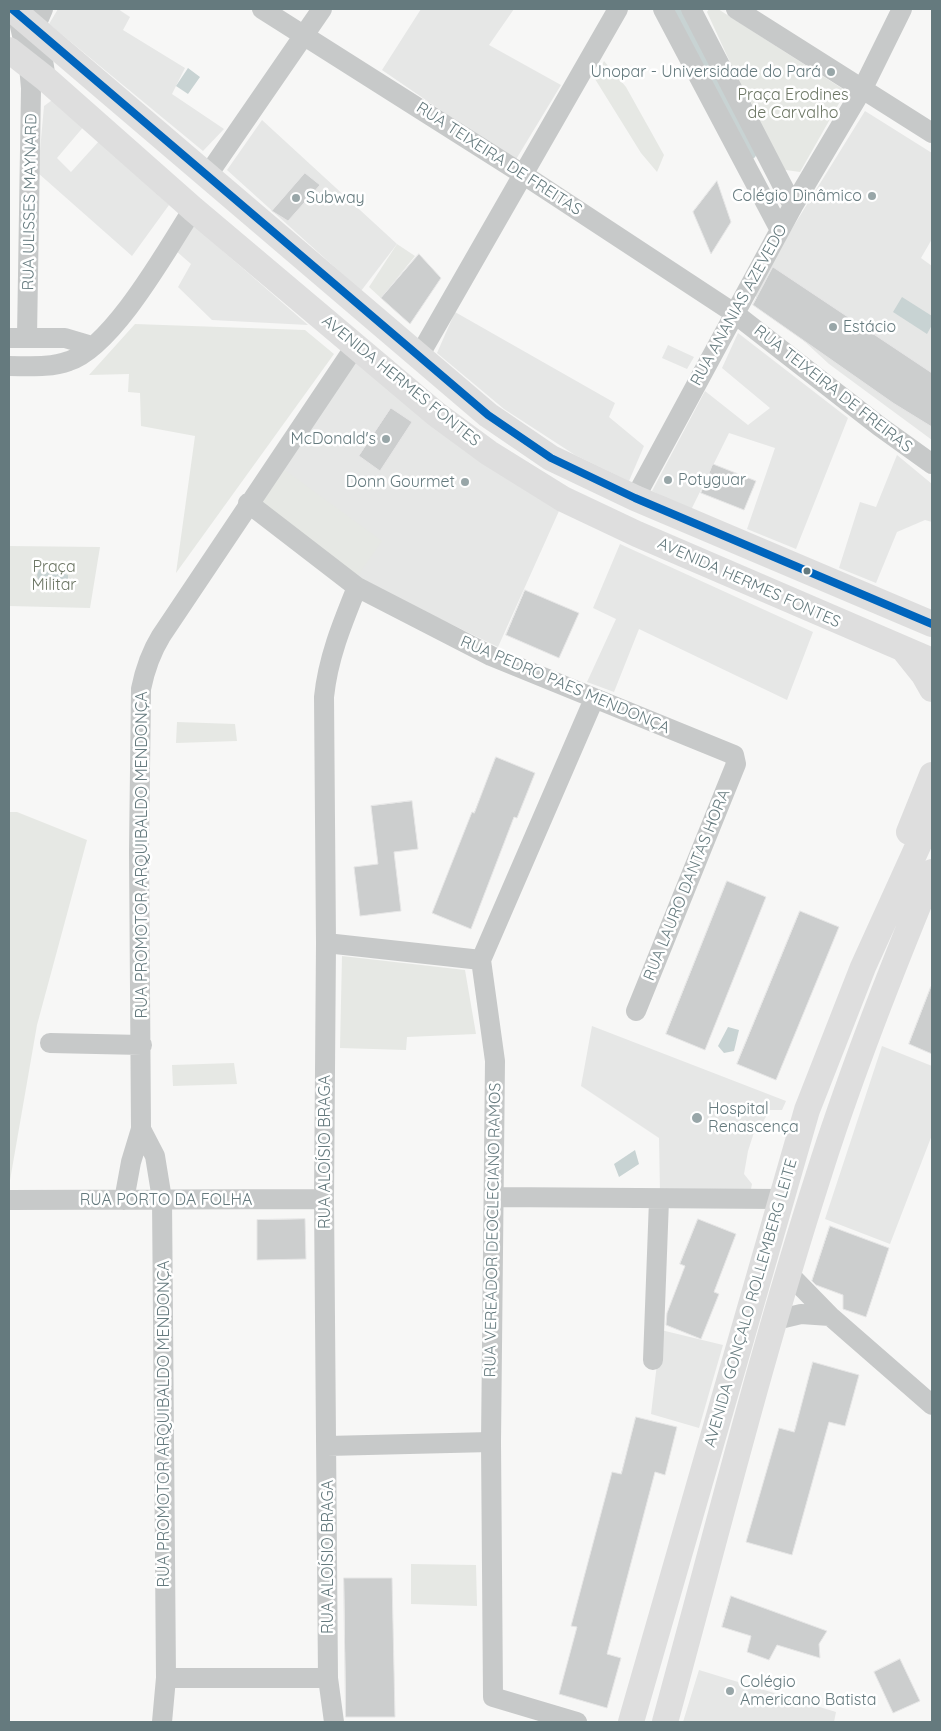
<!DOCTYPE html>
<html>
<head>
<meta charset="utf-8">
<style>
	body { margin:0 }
	#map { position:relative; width:941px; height:1731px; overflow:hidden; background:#f7f7f6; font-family:Quicksand,sans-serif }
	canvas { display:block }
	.frame { position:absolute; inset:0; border:10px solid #657a7e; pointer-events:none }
</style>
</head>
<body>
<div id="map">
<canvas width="941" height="1731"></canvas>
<div class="frame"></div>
</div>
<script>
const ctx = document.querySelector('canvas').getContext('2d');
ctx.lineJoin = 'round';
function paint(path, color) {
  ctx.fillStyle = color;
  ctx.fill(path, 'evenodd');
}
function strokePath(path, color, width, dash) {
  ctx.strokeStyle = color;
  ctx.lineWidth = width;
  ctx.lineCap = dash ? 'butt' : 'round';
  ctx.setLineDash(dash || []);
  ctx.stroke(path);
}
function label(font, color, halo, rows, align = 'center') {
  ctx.font = font + ' Quicksand,sans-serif';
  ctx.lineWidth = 5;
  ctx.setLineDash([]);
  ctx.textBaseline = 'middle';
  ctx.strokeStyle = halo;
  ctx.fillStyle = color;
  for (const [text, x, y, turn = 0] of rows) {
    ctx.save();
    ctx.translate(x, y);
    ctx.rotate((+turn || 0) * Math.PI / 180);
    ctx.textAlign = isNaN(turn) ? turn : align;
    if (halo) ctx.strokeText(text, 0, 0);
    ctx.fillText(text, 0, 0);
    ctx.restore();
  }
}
paint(new Path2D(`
	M58,9h60l12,8 -7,13 62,38 -13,26 52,35 -21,22 -154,-127z
	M421,9h93l-25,36 72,40 -46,76 -133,-91z
	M55,98l30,27 -28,33 14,14 29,-32 69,65 -37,51 -94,-83 6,-67z
	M865,111l67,42v86l-11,19 11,8v174l-103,-76 -77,-71z
	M262,120l135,124 -36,47 -134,-121z
	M192,224l116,101 -96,-5 -34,-33 13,-23 -16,-14z
	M455,312l160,91 -6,14 35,29 -15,35 -54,-26 -71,-46 -67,-56z
	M738,333l110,85 -52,131 -49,-20 28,-81 -46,-15 -38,77 -39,-19 53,-100 43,34 22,-17 -48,-40z
	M668,345l26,12 -7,12 -25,-11z
	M357,357l202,154 -61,136 -142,-69 -74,-110z
	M897,455l35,29v38l-7,-2 -28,12 -21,51 -37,-15 21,-66 16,5z
	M620,544l193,88 -26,68 -148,-71 -25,63 -27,-10 29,-63 -23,-11z
	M592,1026l194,75 -4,9h-12l-9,15 -5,1 -8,25 -4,23 8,10 -2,10 -90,-1 -1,-55 -78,-52z
	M882,1046l50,20v69l-42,109 -65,-25z
	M661,1330l62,15 -24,83 -48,-14z
	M699,1670l137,42 -2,10h-151z`), '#e6e7e6');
paint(new Path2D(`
	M709,9h9l128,82 -46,81 -21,-3 -72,-157z
	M604,61l22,26 38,68 -7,17 -16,-19 -46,-74z
	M397,244l18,12 -34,42 -12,-11z
	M135,324l170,6 29,24 -158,219 19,-137 -54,-10 -1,-33 -12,-1 1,-18 -40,1z
	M282,468l100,73 -26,37 -95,-75z
	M9,546l91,1 -10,61 -81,-2z
	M177,722l58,2 2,17 -61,2z
	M9,812h8l70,28 -50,185 -28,161z
	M342,956l123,14 11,64 -69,3 -1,13 -66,-2z
	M234,1063l3,21 -64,2 -1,-21z
	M411,1564l65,1 1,41 -66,-2z`), '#e6e8e4');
paint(new Path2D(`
	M188,68l12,9 -12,17 -12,-8z
	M902,297l30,19v9l-5,9 -34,-22z
	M40,567l28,8v8l-29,1 -2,-9z
	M728,1027l11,3 -5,21 -10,2 -6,-7z
	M635,1150l4,14 -20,13 -5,-13z`), '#c8d3d3');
strokePath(new Path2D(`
	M679,9l70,143`), '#c8d3d3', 16);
const building = new Path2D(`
	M305,173l15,12 -32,36 -16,-10z
	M717,181l14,41 -20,32 -18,-42z
	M419,254l22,24 -31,46 -29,-26z
	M773,267l159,106v54l-39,-24 -140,-98z
	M391,408l21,14 -32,49 -21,-15z
	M713,464l43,17 -12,29 -43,-17z
	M525,590l54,23 -20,45 -53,-23z
	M496,757l39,16 -18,45 -3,-1 -43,112 -39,-16 40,-101 2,1z
	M412,801l6,48 -24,3 7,59 -41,5 -6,-49 24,-3 -7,-58z
	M727,881l39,16 -61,153 -39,-16z
	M800,911l39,16 -63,153 -39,-16z
	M931,987l1,1v66l-23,-10z
	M305,1219l1,40 -49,1v-40z
	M698,1219l38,15 -22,58 5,2 -18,45 -35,-14 1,-12 18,-47 -5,-2z
	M830,1226l59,22 -23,69 -23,-8v-14l-27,-10 -4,-4z
	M813,1362l46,13 -14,51 -16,-4 -37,133 -46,-13 33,-114 15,4z
	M636,1417l41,10 -12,48 -10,-3 -48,182 14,4 -14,50 -48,-14 18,-67 -6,-1 41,-154 9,2z
	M344,1578h48l3,139h-49z
	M731,1596l96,35 -8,13 1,14 -43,-13 -8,15 -22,-8 4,-16 -29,-9z
	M900,1659l20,42 -27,12 -19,-41z`);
paint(building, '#cccece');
strokePath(building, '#e6e6e6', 1);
strokePath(new Path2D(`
	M43,9l-6,14 9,56
	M262,9l262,166 210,138 145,113 53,38
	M663,9l117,221
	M691,9l102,197
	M736,9l196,124
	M17,13l12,53 2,22 -4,249
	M207,176l115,-167
	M9,338h56l27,8
	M419,356l199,-347
	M9,366c20,0 41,2 60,-5 44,-14 99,-113 124,-152
	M635,498l158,-292 70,-118 39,-79
	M248,503l109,84 134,69 243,99 2,9 -100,247
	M326,943l155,17
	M50,1043l92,2
	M141,1129l14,27 7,43 4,479 -4,44
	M495,1197l285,2
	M9,1200l315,-1
	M124,1200l7,-38 10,-33 -2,-278 2,-162c4,-20 9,-35 20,-53l195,-291
	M789,1274l41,42 102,89
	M776,1320l25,-6 29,2
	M653,1360l6,-160
	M327,1446l164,-4
	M166,1678h162
	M334,1722l-6,-44 -4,-479 2,-256 -2,-246c4,-39 18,-73 33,-110
	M577,1722l-84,-25 -2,-255 4,-381 -14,-101 113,-261`), '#c7c9c9', 20);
strokePath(new Path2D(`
	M12,9l476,406 63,43 84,40 297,126
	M9,50l37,29 147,130 243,205 53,39 74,46 74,35 295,127
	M904,650l20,25 8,14
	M909,832l23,-57
	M631,1722l176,-612 56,-143 69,-152
	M665,1722c50,-182 96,-368 154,-548 32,-102 72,-203 113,-302`), '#dedede', 26);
strokePath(new Path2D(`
	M12,9l476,406 63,43 84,40 297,126`), '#0065bd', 8);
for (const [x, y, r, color] of [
	[831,72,5,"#98a6a8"],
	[872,196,5,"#98a6a8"],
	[296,198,5,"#98a6a8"],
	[833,327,5,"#98a6a8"],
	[386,439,5,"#98a6a8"],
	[668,480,5,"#98a6a8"],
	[465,482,5,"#98a6a8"],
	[807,571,4.5,"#657a7e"],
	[697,1118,6,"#98a6a8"],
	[730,1691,5,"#98a6a8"]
]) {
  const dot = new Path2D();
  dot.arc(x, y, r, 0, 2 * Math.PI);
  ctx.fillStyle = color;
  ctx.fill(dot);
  strokePath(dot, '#fff', 2);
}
label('16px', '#657a7e', '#fff', [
	["Unopar - Universidade do Pará",821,72,"right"],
	["Colégio Dinâmico",862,196,"right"],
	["Subway",306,198],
	["Estácio",843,327],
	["McDonald's",376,439,"right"],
	["Potyguar",678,480],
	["Donn Gourmet",455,482,"right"],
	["Hospital",708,1109],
	["Renascença",708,1127],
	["Colégio",740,1682],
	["Americano Batista",740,1700]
], 'left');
label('16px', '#6c7664', '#fff', [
	["Praça Erodines",793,95],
	["de Carvalho",793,113],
	["Praça",54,567],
	["Militar",54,585]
]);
label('16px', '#657a7e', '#fff', [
	["RUA TEIXEIRA DE FREITAS",499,159,33],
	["RUA ULISSES MAYNARD",30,202,-89],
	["RUA ANANIAS AZEVEDO",739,305,-61],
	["AVENIDA HERMES FONTES",401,381,39],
	["RUA TEIXEIRA DE FREIRAS",833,389,38],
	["AVENIDA HERMES FONTES",749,583,24],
	["RUA PEDRO PAES MENDONÇA",565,685,23],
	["RUA PROMOTOR ARQUIBALDO MENDONÇA",142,855,-90],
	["RUA LAURO DANTAS HORA",687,885,-68],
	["RUA ALOÍSIO BRAGA",325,1152,-90],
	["RUA PORTO DA FOLHA",166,1200],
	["RUA VEREADOR DEOCLECIANO RAMOS",493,1230,-89],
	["AVENIDA GONÇALO ROLLEMBERG LEITE",751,1303,-74],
	["RUA PROMOTOR ARQUIBALDO MENDONÇA",164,1424,-90],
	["RUA ALOÍSIO BRAGA",328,1557,-90]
]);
</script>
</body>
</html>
